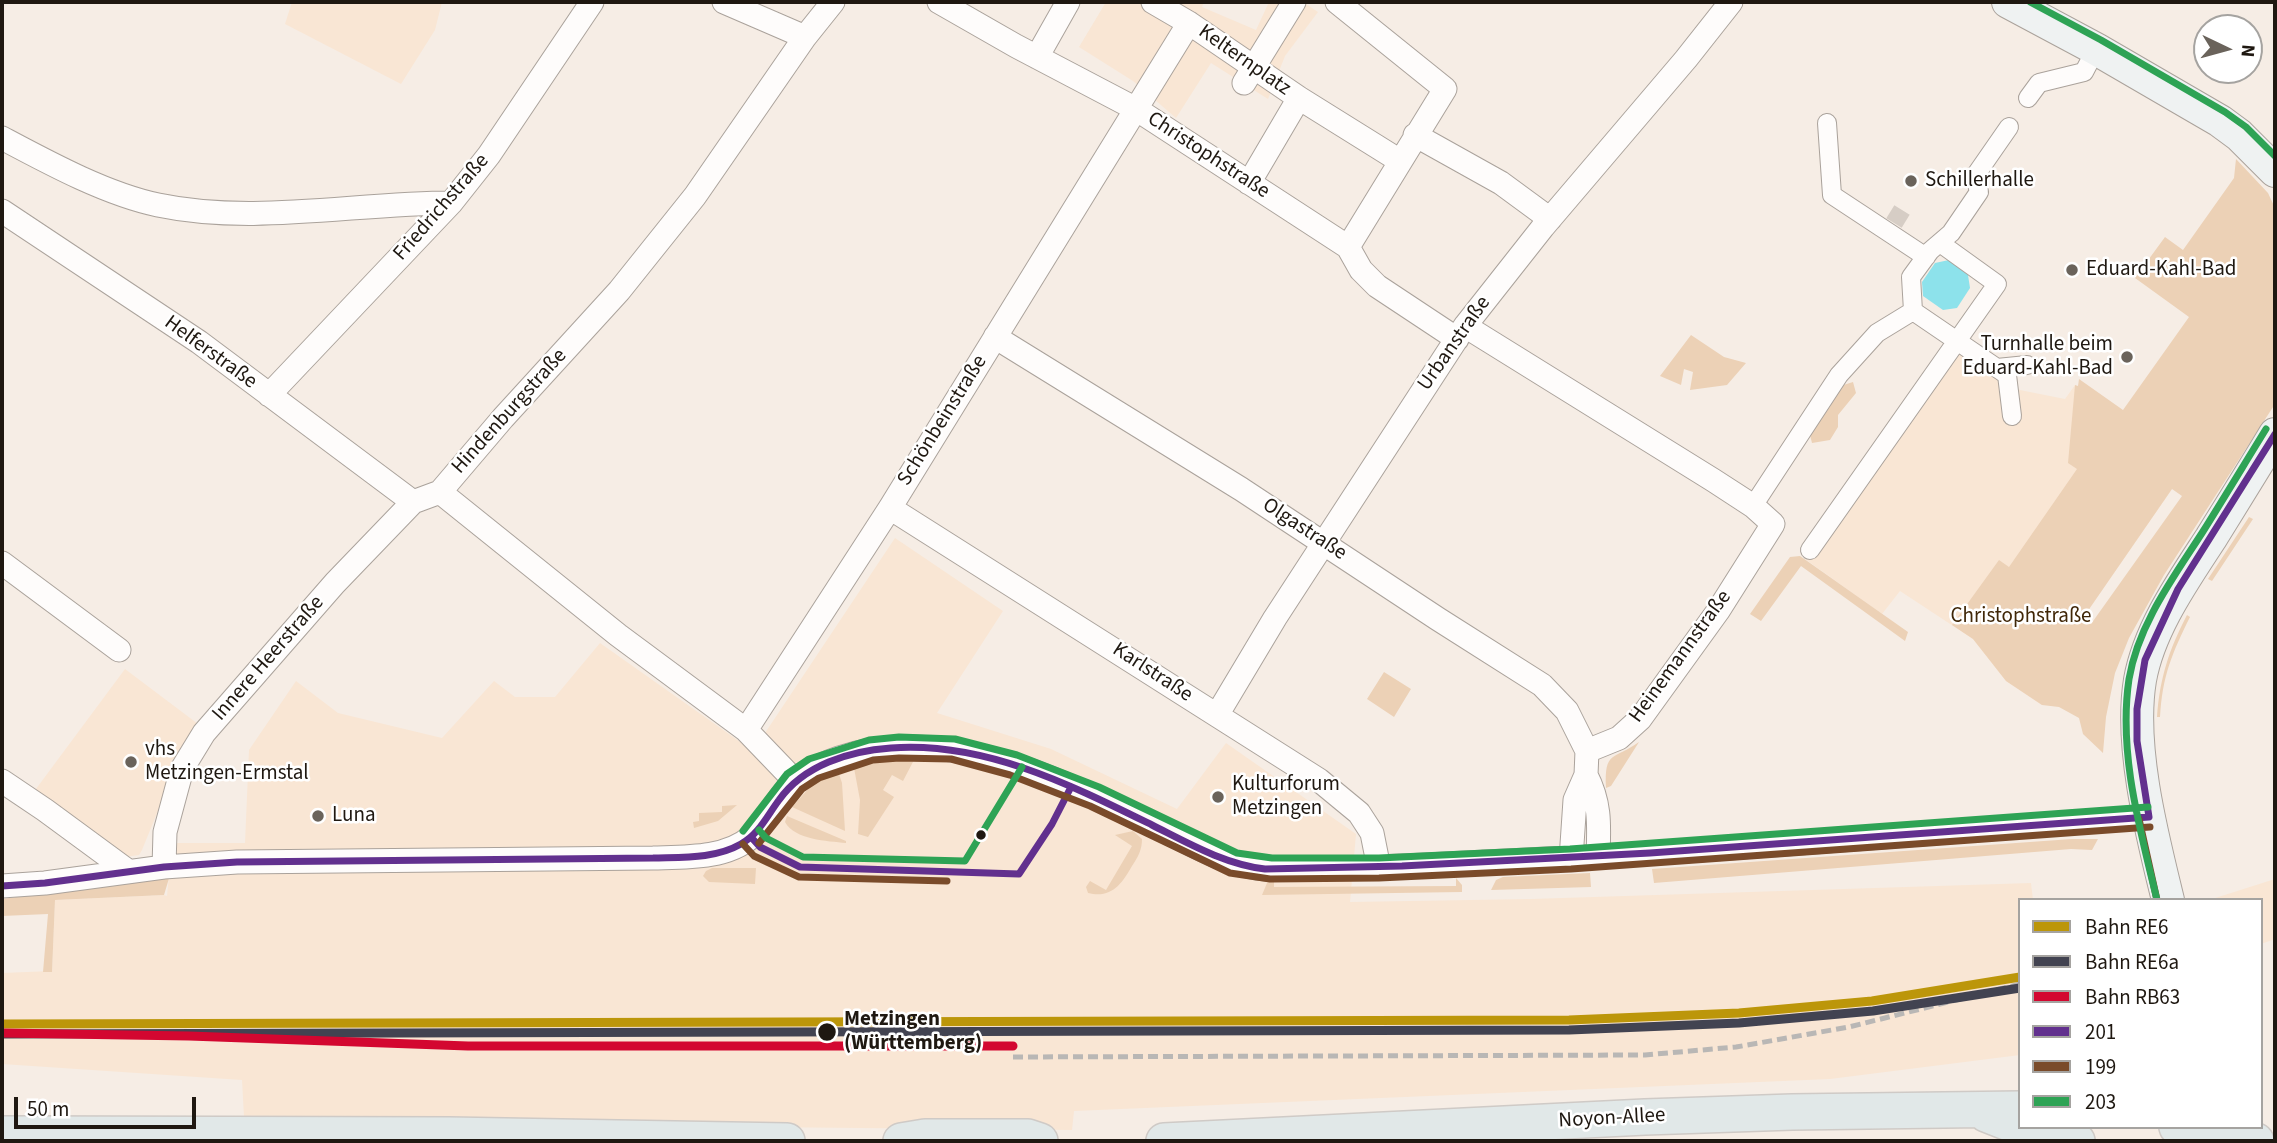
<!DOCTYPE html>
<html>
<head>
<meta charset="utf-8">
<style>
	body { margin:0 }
	#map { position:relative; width:2277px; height:1143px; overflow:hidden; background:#f6ede5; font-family:"Source Sans 3",sans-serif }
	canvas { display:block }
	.frame { position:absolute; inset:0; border:4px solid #1f1811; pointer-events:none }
	.legend { position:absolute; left:2018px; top:898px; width:245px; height:231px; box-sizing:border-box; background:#fff; border:2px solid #a5a3a0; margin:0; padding:9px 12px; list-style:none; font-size:21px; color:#1f1811 }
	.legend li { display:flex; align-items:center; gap:14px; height:35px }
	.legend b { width:35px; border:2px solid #a5a3a0 }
	.north { position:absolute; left:2193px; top:14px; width:70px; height:70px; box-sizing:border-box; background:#fff; border:2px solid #a5a3a0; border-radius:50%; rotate:95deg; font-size:19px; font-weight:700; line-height:28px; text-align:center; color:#1f1811 }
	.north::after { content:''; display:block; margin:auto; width:24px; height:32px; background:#6a635b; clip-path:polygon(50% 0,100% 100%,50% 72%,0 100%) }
	.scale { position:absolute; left:14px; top:1097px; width:182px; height:32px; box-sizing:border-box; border:4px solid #1f1811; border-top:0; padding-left:9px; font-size:21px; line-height:24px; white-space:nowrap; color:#1f1811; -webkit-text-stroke:5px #fff; paint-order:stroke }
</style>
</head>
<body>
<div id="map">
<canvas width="2277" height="1143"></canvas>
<div class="frame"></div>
<ul class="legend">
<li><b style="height:9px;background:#bc960a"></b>Bahn RE6</li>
<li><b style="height:9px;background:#424351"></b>Bahn RE6a</li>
<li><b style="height:9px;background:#d30730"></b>Bahn RB63</li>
<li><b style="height:9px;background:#62308e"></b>201</li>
<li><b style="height:9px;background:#7a4b2a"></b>199</li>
<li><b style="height:9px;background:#2ea355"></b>203</li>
</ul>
<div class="north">N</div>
<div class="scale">50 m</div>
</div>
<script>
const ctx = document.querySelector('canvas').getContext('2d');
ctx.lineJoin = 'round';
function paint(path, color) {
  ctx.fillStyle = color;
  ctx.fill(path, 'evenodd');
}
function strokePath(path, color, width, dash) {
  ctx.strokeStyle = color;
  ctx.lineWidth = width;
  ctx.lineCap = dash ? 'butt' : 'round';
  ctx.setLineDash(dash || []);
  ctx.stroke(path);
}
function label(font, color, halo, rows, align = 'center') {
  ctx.font = font + ' "Source Sans 3",sans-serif';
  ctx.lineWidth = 5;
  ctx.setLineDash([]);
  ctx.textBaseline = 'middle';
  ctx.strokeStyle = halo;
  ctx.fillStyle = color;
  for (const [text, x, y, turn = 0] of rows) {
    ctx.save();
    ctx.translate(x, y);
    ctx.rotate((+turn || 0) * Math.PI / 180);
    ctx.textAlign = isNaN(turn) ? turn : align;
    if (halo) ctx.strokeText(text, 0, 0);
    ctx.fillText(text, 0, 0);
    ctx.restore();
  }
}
paint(new Path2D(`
	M292,2h150l-7,28 -34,54 -116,-60z
	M1106,2h98l-2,5 54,23 13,-28h34l15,10 -33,44 -17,43 -57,-36 -35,55 -43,-37 -54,-34z
	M2274,342l-197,284 -35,79 -36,-24 -33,-42 -73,-48 -18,23 -77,-55 111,-169 36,-41 68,41 45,9 10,-14 46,32z
	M895,538l108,73 -66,102 114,36 126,60 49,-66 130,91 -6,68 181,-3 500,-16 2,17h-13v155l-190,24 -756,32 -2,19 -421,-4 -407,-9 -2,-37 -240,-16v-91l50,-2 3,-71 109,-5 3,1 5,-53h73l4,-93 47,-69 42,32 104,25 52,-57 21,16h40l45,-54 153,108z
	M125,669l77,58 -34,59 -26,64 -3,5 -14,2 -95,-60z
	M2275,879v60l-14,5v-44h-52z`), '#f9e6d4');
paint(new Path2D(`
	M2236,159l32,34 7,15v196l-111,171 -35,63 -14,35 -9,44 -3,36 -20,-19 -4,-16 -20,-11 -17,-2 -36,-24 -33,-42 -21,-14 47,-65 10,7 68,-98 -9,-6 7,-78 3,1 1,-7 44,31 66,-93 -54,-39 30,-41 18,13 51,-72zM2172,489l10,7 -91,128 -8,-6z
	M1691,335l33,22 22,6 -19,22 -37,5 3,-18 -9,-3 -3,16 -21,-9z
	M1853,382l3,11 -18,22v12l-8,13 -18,3 -2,-8 21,-30 -2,-7 8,-11z
	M2249,517l4,2 -41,62 -4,-2z
	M1800,556l108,76 -3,9 -104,-75 -40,55 -11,-7 40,-57z
	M2187,615l3,2c-18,36 -28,60 -30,100h-3c3,-40 12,-67 30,-102z
	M1384,672l27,17 -17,28 -27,-18z
	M1639,742l-28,44 -5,2c-2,-38 8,-28 33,-46z
	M915,758l-12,23 -11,-6 -9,15 11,7 -26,40 -10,-3 2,-34 -6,-32 36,-9z
	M838,771l4,12 3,48 -53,-24 18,-20z
	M737,805l-19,16 -24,7 -1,-6 6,-1v-8l23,-1v-6z
	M787,816l59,25v2c-19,-2 -51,-3 -61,-21z
	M1133,831l9,8c0,11 -4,18 -10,27 -10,18 -21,33 -44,27l-2,-6 4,-6 16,9 26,-44 -17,-11z
	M2072,839h26l-6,11 -21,-1 -417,34 -2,-14z
	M712,868h44l-1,16 -46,-2 -6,-6 3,-5z
	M1590,873l1,14 -100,3 5,-10 7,-3z
	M170,875l-6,20 -109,5 -3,72h-9l5,-58 -46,2v-17z
	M1456,878l6,7v7l-200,3 5,-12 7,-4v8l182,-1z`), '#ecd1b6');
paint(new Path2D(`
	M1949,260l19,15 2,13 -13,20 -14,2 -20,-14 -1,-14 13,-19z`), '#8de2eb');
strokePath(new Path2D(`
	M1894,223l8,-13`), '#d6cdc5', 18, [18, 9]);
const pedestrian = new Path2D(`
	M2028,98l11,-15 45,-11 12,-23
	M1827,123l5,72 94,62
	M1913,311l94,64 5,41
	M1997,368l30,-3
	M1753,506l86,-131 38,-42 36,-22 -2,-34 19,-26 21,-18 28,-41 -4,-16 34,-49
	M1810,550l187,-266 -57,-41`);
const minor = new Path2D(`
	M724,2l81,35
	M939,2l77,44 120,63 212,138 13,23 16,16 80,53
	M1153,2l36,21 110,75 101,63
	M1337,2l108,87 -97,158
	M1037,57l31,-55
	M1244,83l50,-81
	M1415,135l86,48 49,36
	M2,138c47,25 104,56 156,67 95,20 197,-2 293,-2
	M1249,183l50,-85
	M2,211l197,131 214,160
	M1465,326l248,154 40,26 20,18 -55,87 -78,108 -21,19 -32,13 -1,24 -11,25 -4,59
	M995,337l246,152 197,130 104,66 25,26 20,40
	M269,395l182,-192 38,-48 103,-153
	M440,492l178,143 128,95 49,51
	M890,508l429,272 40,33 13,20 7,35
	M2,563l117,87
	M1217,715l58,-97 190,-292 78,-99 143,-168 45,-57
	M746,730l144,-222 299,-485
	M1586,775c15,29 13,51 12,82
	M2,781l43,29 83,61
	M164,867l1,-35 17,-63 22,-36 131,-150 78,-81 27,-10 63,-74 116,-127 76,-95 110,-159 28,-35
	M2,886l43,-3 119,-16 73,-5 416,-4c31,-1 73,1 98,-21 13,-12 21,-30 33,-44 29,-33 77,-45 121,-46 88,-2 173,41 251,80 32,15 65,36 101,41 21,3 42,0 63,0 55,0 109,-3 164,-6 222,-10 443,-29 665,-45`);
const secondary = new Path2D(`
	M2008,2l88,47 124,72 19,14 36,36
	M2168,900c-16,-65 -39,-154 -28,-220 9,-51 43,-99 71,-142 21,-34 43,-69 64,-104`);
const primary = new Path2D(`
	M1986,1114l53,21 38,6
	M2177,1127l79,14
	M2,1134l447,1 338,6
	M901,1141l24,-4h103l12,4
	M1164,1141l481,-24 147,-5 228,-3`);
strokePath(pedestrian, '#aaa29b', 20);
strokePath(minor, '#aaa29b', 25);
strokePath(secondary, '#aaa29b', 34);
strokePath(primary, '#cfcac6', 38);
strokePath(pedestrian, '#fefcfb', 18);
strokePath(minor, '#fefcfb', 23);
strokePath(secondary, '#eff2f2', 32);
strokePath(primary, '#e1e8e8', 35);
strokePath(new Path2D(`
	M1013,1057l632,-2 91,-8 113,-20 171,-43`), '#b9b7b5', 5, [10, 5]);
strokePath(new Path2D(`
	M2149,817l-12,-76v-32l8,-49 33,-71 97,-155
	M751,837l9,10 40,20 219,7 33,-50 19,-37
	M2,886l43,-3 119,-16 73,-5 416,-4c29,-1 62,1 88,-14 18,-10 26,-28 38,-44 25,-35 70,-49 112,-52 93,-7 180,37 261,77 36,18 72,39 113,44l137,-3 248,-13 499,-36`), '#62308e', 7);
strokePath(new Path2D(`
	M2139,819l18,81
	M759,843l43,-54 17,-11 54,-18 26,-2 52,1 59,16 80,31 140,67 40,6 109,-1 192,-9 579,-42
	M743,844l11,12 45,21 148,4`), '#7a4b2a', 7);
strokePath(new Path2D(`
	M2030,2l71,38 124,72 21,15 29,29
	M759,830l7,8 37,19 162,4 57,-94
	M743,831l44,-57 22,-15 60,-19 30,-3 56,2 62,16 82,32 138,66 35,5h107l191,-9 578,-42
	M2157,900c-17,-71 -39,-147 -28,-221 9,-54 44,-101 73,-146 22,-35 43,-70 64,-104`), '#2ea355', 7);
strokePath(new Path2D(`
	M2,1024l1567,-4 170,-7 133,-12 148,-24`), '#bc960a', 9);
strokePath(new Path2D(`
	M2,1034l1567,-4 170,-7 134,-12 147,-23`), '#424351', 9);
strokePath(new Path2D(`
	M2,1033l187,3 279,10h545`), '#d30730', 9);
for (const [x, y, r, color] of [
	[1911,181,7,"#6a635b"],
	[2072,270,7,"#6a635b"],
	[2127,357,7,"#6a635b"],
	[131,762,7,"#6a635b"],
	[1218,797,7,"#6a635b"],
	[318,816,7,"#6a635b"],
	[981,835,6,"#1f1811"],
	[827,1032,10,"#1f1811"]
]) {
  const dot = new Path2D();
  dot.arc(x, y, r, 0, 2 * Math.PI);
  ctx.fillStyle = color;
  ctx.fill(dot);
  strokePath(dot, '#fff', 2.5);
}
label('21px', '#1f1811', '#fff', [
	["Kelternplatz",1244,61,35],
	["Christophstraße",1208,156,33],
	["Friedrichstraße",442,208,-49],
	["Urbanstraße",1455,344,-55],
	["Helferstraße",210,353,36],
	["Hindenburgstraße",510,412,-48],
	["Schönbeinstraße",943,421,-58],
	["Olgastraße",1304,530,33],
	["Heinemannstraße",1681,657,-54],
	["Innere Heerstraße",269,659,-49],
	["Karlstraße",1152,673,33],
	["Noyon-Allee",1612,1119,-3]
]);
label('21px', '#1f1811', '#fff', [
	["Schillerhalle",1925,181],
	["Eduard-Kahl-Bad",2086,270],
	["Turnhalle beim",2113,345,"right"],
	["Eduard-Kahl-Bad",2113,369,"right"],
	["vhs",145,750],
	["Metzingen-Ermstal",145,774],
	["Kulturforum",1232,785],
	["Metzingen",1232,809],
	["Luna",332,816]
], 'left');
label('21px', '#402708', '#fff', [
	["Christophstraße",2021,617]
]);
label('bold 21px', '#1f1811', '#fff', [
	["Metzingen",844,1020],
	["(Württemberg)",844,1044]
], 'left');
</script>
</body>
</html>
